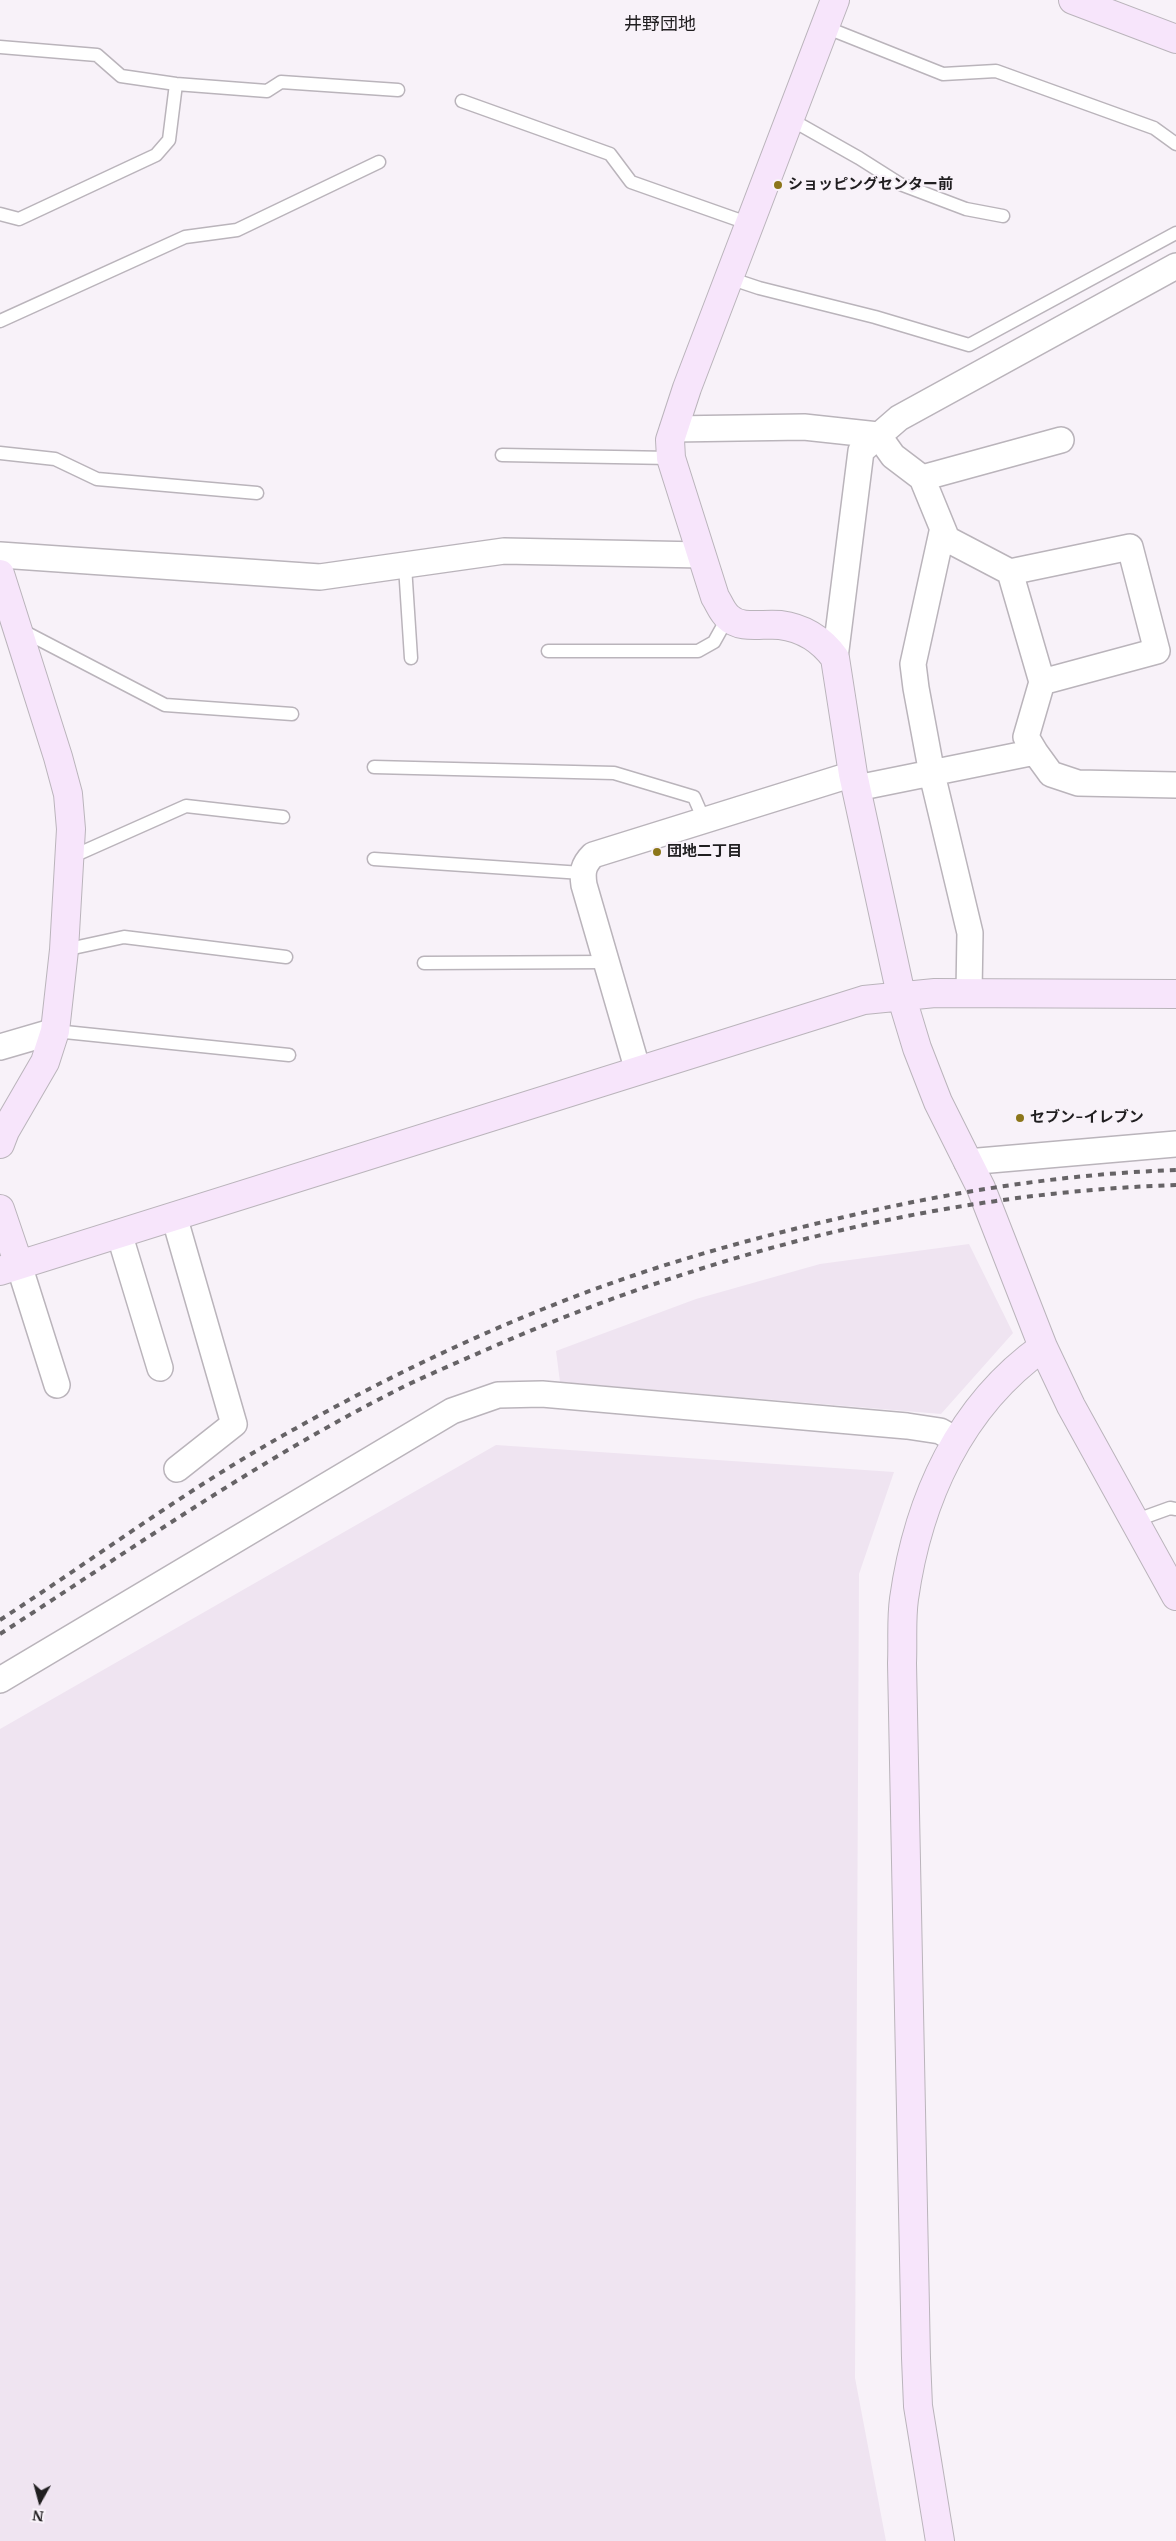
<!DOCTYPE html>
<html>
<head>
<meta charset="utf-8">
<style>
	body { margin:0 }
	#map { position:relative; width:1176px; height:2541px; overflow:hidden; background:#f8f2f9; font-family:Merriweather,serif }
	canvas { display:block }
	.north { position:absolute; left:15px; top:2476px; width:50px; height:50px; -webkit-text-stroke:4px #f8f2f9; paint-order:stroke; rotate:187deg; font-size:14px; font-weight:700; line-height:20px; text-align:center; color:#201e20 }
	.north::after { content:''; display:block; margin:auto; width:18px; height:22px; background:#201e20; clip-path:polygon(50% 0,100% 100%,50% 72%,0 100%) }
</style>
</head>
<body>
<div id="map">
<canvas width="1176" height="2541"></canvas>
<div class="north">N</div>
</div>
<script>
const ctx = document.querySelector('canvas').getContext('2d');
ctx.lineJoin = 'round';
function paint(path, color) {
  ctx.fillStyle = color;
  ctx.fill(path, 'evenodd');
}
function strokePath(path, color, width, dash) {
  ctx.strokeStyle = color;
  ctx.lineWidth = width;
  ctx.lineCap = dash ? 'butt' : 'round';
  ctx.setLineDash(dash || []);
  ctx.stroke(path);
}
function label(font, color, halo, rows, align = 'center') {
  ctx.font = font + ' Merriweather,"Noto Sans JP",serif';
  ctx.lineWidth = 4.5;
  ctx.setLineDash([]);
  ctx.textBaseline = 'middle';
  ctx.strokeStyle = halo;
  ctx.fillStyle = color;
  for (const [text, x, y, turn = 0] of rows) {
    ctx.save();
    ctx.translate(x, y);
    ctx.rotate((+turn || 0) * Math.PI / 180);
    ctx.textAlign = isNaN(turn) ? turn : align;
    if (halo) ctx.strokeText(text, 0, 0);
    ctx.fillText(text, 0, 0);
    ctx.restore();
  }
}
paint(new Path2D(`
	M969,1244l44,89 -72,81 -381,-32 -4,-31 140,-52 124,-35z
	M496,1445l398,27 -35,102 -4,804 31,163h-886v-812z`), '#efe4f1');
const lane = new Path2D(`
	M825,27l118,47 53,-3 158,57 22,16
	M0,47l97,8 24,21 55,8 91,7 14,-9 117,8
	M462,101l148,53 21,28 119,42
	M790,119l69,39 41,26 66,25 37,7
	M0,214l19,5 137,-64 13,-15 7,-56
	M729,278l30,10 116,29 94,28 207,-112
	M0,321l185,-84 52,-7 142,-68
	M0,453l55,6 42,20 160,14
	M502,455l169,3
	M405,566l6,92
	M21,630l144,75 127,9
	M548,651h150l16,-9 14,-25
	M374,767l240,6 80,24 10,23
	M69,858l117,-52 97,11
	M374,859l208,14
	M64,950l60,-13 162,20
	M424,963l184,-1
	M55,1031l234,24
	M1134,1521l36,-13 6,1`);
const street = new Path2D(`
	M673,429l131,-2 74,8 15,21 29,22 25,61 63,33 32,110 -16,55 9,15
	M922,478l139,-38
	M942,532l-29,132 3,24 16,86 38,159 -1,59
	M0,555l320,22 184,-26 198,4
	M1010,572l120,-25 27,104 -115,31
	M835,658l26,-207 38,-33 277,-152
	M857,788l178,-36 16,22 27,9 98,2
	M0,1047l55,-16
	M638,1071l-54,-186c-2,-13 -1,-20 9,-30l260,-81
	M967,1162l209,-18
	M174,1216l60,208 -57,45
	M119,1233l41,135
	M19,1265l38,120
	M0,1680l452,-269 46,-16 44,-1 365,32 33,5 16,9`);
const secondary = new Path2D(`
	M835,0l-148,388 -17,52 1,18 44,139c4,6 7,15 13,20 13,13 35,6 52,8 23,3 42,15 55,33l18,116 48,221 16,53 21,54 43,86 62,159 28,59 105,190
	M1073,0l103,39
	M0,574l58,183 10,37 3,35 -7,121 -9,81 -10,31 -40,69 -5,13
	M0,1209l19,56
	M0,1271l864,-271 71,-7 241,1
	M940,2541l-22,-135 -2,-48 -14,-695c1,-21 -1,-43 2,-64 14,-100 56,-193 139,-252`);
strokePath(lane, '#bab4bb', 15);
strokePath(street, '#bab4bb', 28);
strokePath(secondary, '#bab4bb', 30);
strokePath(lane, '#fff', 12);
strokePath(street, '#fff', 25);
strokePath(secondary, '#f7e5fb', 28);
strokePath(new Path2D(`
	M0,1620c97,-63 190,-133 291,-189 109,-61 225,-116 344,-156 68,-23 136,-41 205,-57 110,-26 222,-44 336,-48
	M0,1634c133,-86 263,-177 405,-248 25,-12 51,-23 76,-34 219,-97 455,-159 695,-167`), '#666366', 4, [6, 6]);
for (const [x, y, r, color] of [
	[778,185,5,"#8c761a"],
	[657,852,5,"#8c761a"],
	[1020,1118,5,"#8c761a"]
]) {
  const dot = new Path2D();
  dot.arc(x, y, r, 0, 2 * Math.PI);
  ctx.fillStyle = color;
  ctx.fill(dot);
  strokePath(dot, '#f8f2f9', 2);
}
label('bold 15px', '#201e20', '#f8f2f9', [
	["ショッピングセンター前",788,185],
	["団地二丁目",667,852],
	["セブン-イレブン",1030,1118]
], 'left');
label('18px', '#201e20', '#f8f2f9', [
	["井野団地",660,25]
]);
</script>
</body>
</html>
